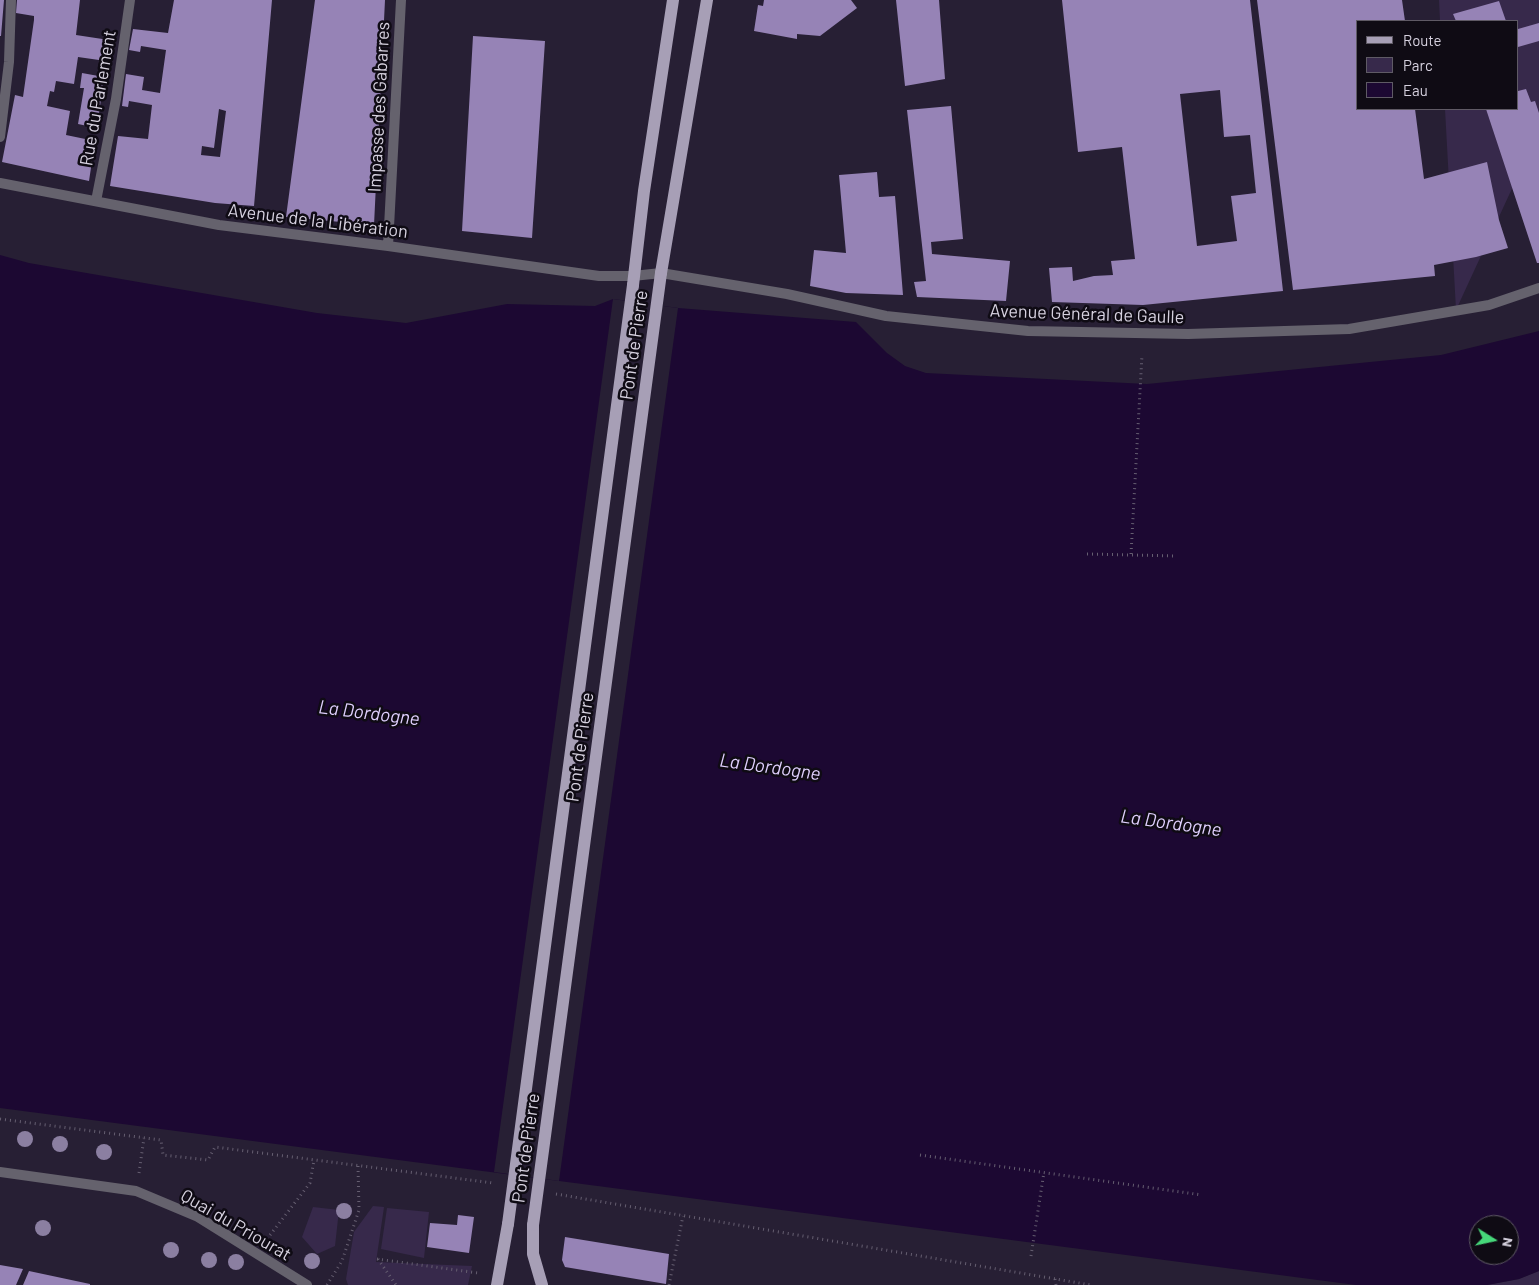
<!DOCTYPE html>
<html>
<head>
<meta charset="utf-8">
<style>
	body { margin:0 }
	#map { position:relative; width:1539px; height:1285px; overflow:hidden; background:#271f34; font-family:Barlow,sans-serif }
	canvas { display:block }
	.legend { position:absolute; left:1356px; top:20px; width:162px; height:90px; box-sizing:border-box; background:#0f0b14; border:1px solid #5f5a65; margin:0; padding:6px 9px; list-style:none; font-size:15px; color:#d6d1df }
	.legend li { display:flex; align-items:center; gap:10px; height:25px }
	.legend b { width:25px; border:1px solid #5f5a65 }
	.north { position:absolute; left:1469px; top:1215px; width:50px; height:50px; box-sizing:border-box; background:#0f0b14; border:1px solid #5f5a65; border-radius:50%; rotate:100deg; font-size:14px; font-weight:700; line-height:20px; text-align:center; color:#d6d1df }
	.north::after { content:''; display:block; margin:auto; width:18px; height:22px; background:#46d77a; clip-path:polygon(50% 0,100% 100%,50% 72%,0 100%) }
</style>
</head>
<body>
<div id="map">
<canvas width="1539" height="1285"></canvas>
<ul class="legend">
<li><b style="height:6px;background:#a79fb6"></b>Route</li>
<li><b style="height:14px;background:#37294b"></b>Parc</li>
<li><b style="height:14px;background:#1c0832"></b>Eau</li>
</ul>
<div class="north">N</div>
</div>
<script>
const ctx = document.querySelector('canvas').getContext('2d');
ctx.lineJoin = 'round';
function paint(path, color) {
  ctx.fillStyle = color;
  ctx.fill(path, 'evenodd');
}
function strokePath(path, color, width, dash) {
  ctx.strokeStyle = color;
  ctx.lineWidth = width;
  ctx.lineCap = dash ? 'butt' : 'round';
  ctx.setLineDash(dash || []);
  ctx.stroke(path);
}
function label(font, color, halo, rows, align = 'center') {
  ctx.font = font + ' Barlow,sans-serif';
  ctx.lineWidth = 5;
  ctx.setLineDash([]);
  ctx.textBaseline = 'middle';
  ctx.strokeStyle = halo;
  ctx.fillStyle = color;
  for (const [text, x, y, turn = 0] of rows) {
    ctx.save();
    ctx.translate(x, y);
    ctx.rotate((+turn || 0) * Math.PI / 180);
    ctx.textAlign = isNaN(turn) ? turn : align;
    if (halo) ctx.strokeText(text, 0, 0);
    ctx.fillText(text, 0, 0);
    ctx.restore();
  }
}
paint(new Path2D(`
	M1439,0h100v130l-83,180 -11,-201h73v-88h-78z
	M373,1206l11,1 -8,55 96,4 -4,19h-120l-2,-6 8,-47z
	M313,1207l26,3 -4,36 -18,8 -15,-17z
	M387,1208l42,4 -5,46 -43,-9z
	M1539,1271v14h-52l32,-6z`), '#37294b');
paint(new Path2D(`
	M0,255l29,8 288,50 89,10 101,-19 88,2 18,-7 65,9 178,14 31,31 18,13 21,7 221,11 294,-29 98,-24v940l-20,8 -32,6h-131l-1356,-177zM1479,1225h30v30h-30z`), '#1c0832');
paint(new Path2D(`
	M613,299l65,9 -119,873 -65,-9z`), '#271f34');
paint(new Path2D(`
	M0,0h4l-3,36h-1z
	M17,0h63l-4,35 33,5 -3,21 -28,-4 -4,27 -18,-3 -2,11 -4,-1 -3,15 23,5 -4,24 29,6 -6,40 -87,-19 13,-67 8,2 11,-77v-4l-18,-3z
	M174,0h98l-18,206 -39,-3 -105,-17 8,-50 30,3 4,-34 -23,-4 -1,6 -6,-1 4,-32 18,3 -2,13 18,3 6,-43 -25,-4 -1,6 -11,-2 4,-21 35,4zM219,109l7,2 -6,46 -19,-2 1,-9 12,2z
	M315,0h70l-11,225 -88,-8z
	M764,0h87l6,8 -37,28 -23,-2v5l-43,-8 4,-26 5,1z
	M896,0h43l6,79 -40,7z
	M1062,0h188l33,291 -140,14 -91,-3 -3,-34 23,-1 1,14 21,-5 19,-1 -2,-14 24,-2 -13,-112 -44,5zM1220,90l4,47 26,-2 6,58 -25,3 6,45 -40,5 -17,-152z
	M1257,0h145l3,21h-47v88h57l9,70 63,-17 12,58 9,28 -32,9 -42,8 1,11 -142,14z
	M1499,1l7,20h-50l-3,-7z
	M1539,23v18l-21,6v-18z
	M473,36l72,5 -13,197 -70,-7z
	M82,73l22,4 -7,51 -19,-4 6,-36h-4z
	M1526,89l5,13 4,-1 4,12v150h-2l-51,-154h32v-18z
	M951,106l12,133 -32,3 1,12 78,7 -4,40 -89,-4 -3,-15 12,-1 -19,-171z
	M877,172l2,25 16,-1 8,99 -57,-2 -36,-7 4,-36 32,3 -7,-78z
	M458,1215l16,2 -5,36 -42,-6 3,-24 27,2z
	M565,1237l104,17 -3,30 -101,-17 -3,-7z
	M0,1265l23,4 -7,16h-16z
	M29,1271l61,13v1h-67z`), '#9683b6');
strokePath(new Path2D(`
	M1087,554l90,2
	M1131,554l11,-199
	M0,1119l161,21 2,15 45,5 7,-13 278,36
	M920,1155l282,40
	M139,1173l5,-35
	M556,1194l535,91
	M267,1239l43,-56 4,-23
	M1031,1256l13,-84
	M377,1259l101,14
	M378,1259l18,26
	M1055,1279l1,6
	M327,1285l15,-24 17,-51 -1,-44
	M669,1285l14,-69`), '#665f71', 3, [1, 4]);
strokePath(new Path2D(`
	M0,137l9,-75 2,-62
	M0,183l219,42 169,21 211,30h34l28,-3 126,21 99,22 142,15 160,3 161,-5 140,-24 50,-17
	M96,201l20,-102 14,-99
	M388,246l13,-246
	M0,1172l136,19 62,26 109,68`), '#65626d', 10);
strokePath(new Path2D(`
	M661,273l46,-273
	M633,285l11,-94 29,-191
	M533,1225v29l9,31
	M497,1285l11,-61`), '#a79fb6', 12);
strokePath(new Path2D(`
	M508,1224l125,-939
	M533,1225l128,-952`), '#a79fb6', 12);
ctx.fillStyle = '#8b7fa1';
for (const [x, y] of [
	[25,1139],
	[60,1144],
	[104,1152],
	[344,1211],
	[43,1228],
	[171,1250],
	[209,1260],
	[312,1261],
	[236,1262]
]) {
  ctx.beginPath();
  ctx.arc(x, y, 8, 0, 2 * Math.PI);
  ctx.fill();
}
label('18px', '#d6d1df', '#0f0b14', [
	["Rue du Parlement",98,98,-80],
	["Impasse des Gabarres",379,107,-87],
	["Avenue de la Libération",318,221,7],
	["Avenue Général de Gaulle",1087,314,2],
	["Pont de Pierre",634,345,-82],
	["Pont de Pierre",580,747,-82],
	["Pont de Pierre",526,1148,-82],
	["Quai du Priourat",236,1225,30]
]);
label('italic 19px', '#dfcffd', '#0f0b14', [
	["La Dordogne",369,713,7],
	["La Dordogne",770,767,8],
	["La Dordogne",1171,823,8]
]);
</script>
</body>
</html>
